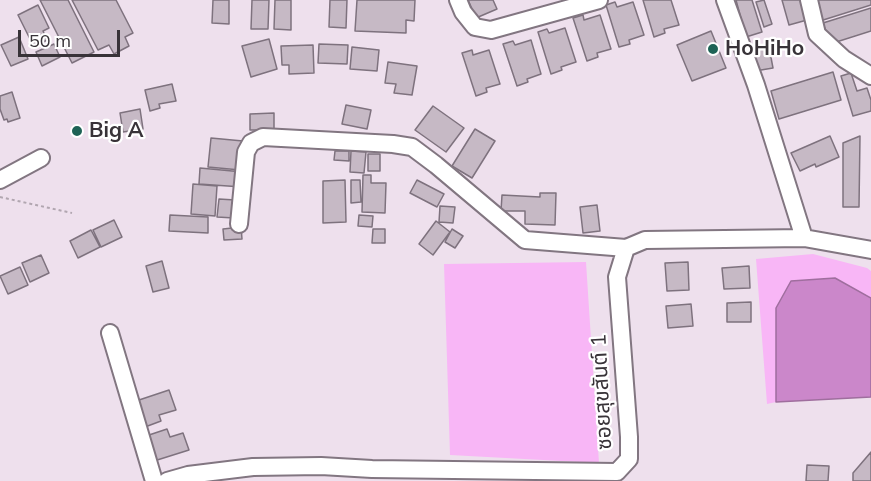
<!DOCTYPE html>
<html>
<head>
<meta charset="utf-8">
<style>
	body { margin:0 }
	#map { position:relative; width:871px; height:481px; overflow:hidden; background:#eee0ed; font-family:Mulish,sans-serif }
	canvas { display:block }
	.scale { position:absolute; left:18px; top:30px; width:102px; height:27px; box-sizing:border-box; border:3px solid #383338; border-top:0; padding-left:8px; font-size:18px; line-height:21px; white-space:nowrap; color:#383338; -webkit-text-stroke:4px #fff; paint-order:stroke }
</style>
</head>
<body>
<div id="map">
<canvas width="871" height="481"></canvas>
<div class="scale">50 m</div>
</div>
<script>
const ctx = document.querySelector('canvas').getContext('2d');
ctx.lineJoin = 'round';
function paint(path, color) {
  ctx.fillStyle = color;
  ctx.fill(path, 'evenodd');
}
function strokePath(path, color, width, dash) {
  ctx.strokeStyle = color;
  ctx.lineWidth = width;
  ctx.lineCap = dash ? 'butt' : 'round';
  ctx.setLineDash(dash || []);
  ctx.stroke(path);
}
function label(font, color, halo, rows, align = 'center') {
  ctx.font = font + ' Mulish,"Noto Sans Thai",sans-serif';
  ctx.lineWidth = 4.5;
  ctx.setLineDash([]);
  ctx.textBaseline = 'middle';
  ctx.strokeStyle = halo;
  ctx.fillStyle = color;
  for (const [text, x, y, turn = 0] of rows) {
    ctx.save();
    ctx.translate(x, y);
    ctx.rotate((+turn || 0) * Math.PI / 180);
    ctx.textAlign = isNaN(turn) ? turn : align;
    if (halo) ctx.strokeText(text, 0, 0);
    ctx.fillText(text, 0, 0);
    ctx.restore();
  }
}
paint(new Path2D(`
	M813,254l54,14 4,3v27l-36,-20 -59,30v94l-9,2 -11,-145z
	M586,262l13,201 -149,-8 -6,-191z`), '#f8b6f6');
const water = new Path2D(`
	M835,278l36,20v99l-95,5v-94l15,-27z`);
paint(water, '#cb87ca');
strokePath(water, '#9f6e9e', 1.5);
const building = new Path2D(`
	M40,0h28l26,52 -22,11z
	M72,0h44l17,33 -8,4 4,9 -15,8 -5,-9 -11,5z
	M213,0h16v24l-17,-1z
	M252,0h17l-1,29h-17z
	M275,0h16v30l-17,-1z
	M330,0h17l-1,28 -17,-1z
	M357,0h58l-1,21 -8,-1v13l-51,-2z
	M468,0h25l4,9 -21,9z
	M643,0h28l8,25 -15,4 1,4 -11,4z
	M736,0h16l10,32 -16,5z
	M764,0l8,24 -8,3 -8,-25z
	M782,0h19l6,20 -18,5z
	M814,0h57v5l-51,16z
	M615,2l2,5 16,-5 11,33 -15,5 1,4 -11,3 -13,-42z
	M38,5l11,23 -6,3 4,9 -13,7 -16,-32z
	M871,8v23l-41,13 -7,-21z
	M583,15l1,5 16,-5 11,34 -14,4 1,4 -11,4 -14,-43z
	M565,28l11,34 -15,5 1,3 -11,4 -13,-42 9,-3 2,4z
	M711,31l15,37 -34,13 -15,-36z
	M19,37l9,22 -17,7 -10,-21z
	M269,39l8,30 -26,8 -9,-31z
	M531,40l10,34 -14,5 1,3 -11,4 -14,-42 10,-3 2,4z
	M54,44l6,13 -18,9 -6,-14z
	M319,44l29,1 -1,19 -29,-1z
	M313,45l1,28 -25,1v-9h-7l-1,-19z
	M352,47l27,3 -2,21 -27,-2z
	M769,47l4,21 -18,3 -4,-21z
	M472,50l1,5 16,-5 11,34 -14,4 1,4 -11,4 -14,-43z
	M388,62l29,4 -5,29 -18,-2 2,-9 -11,-1z
	M833,72l8,28 -62,19 -8,-28z
	M851,73l6,18 10,-3 4,12v11l-18,5 -12,-40z
	M172,84l4,17 -17,3 1,4 -10,3 -5,-21z
	M12,92l8,26 -12,4 -1,-3 -3,1 -4,-11v-13z
	M346,105l25,5 -4,19 -25,-5z
	M433,106l31,22 -18,24 -31,-22z
	M140,109l3,20 -20,3 -3,-19z
	M274,113v17h-24v-16z
	M475,129l20,12 -23,37 -20,-12z
	M830,136l9,21 -23,10 -1,-3 -15,7 -9,-18z
	M860,136l-1,71h-16v-64z
	M211,138l32,3 -3,29 -32,-3z
	M335,151h14v10l-15,-1z
	M351,151l15,1 -2,21 -14,-1z
	M368,154h12v17h-12z
	M200,168l43,4 -1,15 -43,-3z
	M363,175h8v8h15l-1,30 -23,-1z
	M345,180l1,42 -23,1v-42z
	M351,180h9l1,22 -10,1z
	M417,180l27,14 -7,13 -27,-14z
	M193,184l24,2 -2,30 -24,-2z
	M540,193h16l-1,32 -30,-1v-13h-24l1,-16 38,2z
	M219,199l16,1 -1,18 -17,-1z
	M597,205l3,26 -17,2 -3,-26z
	M440,206l15,1 -2,16 -14,-1z
	M170,215l38,2v16l-39,-2z
	M359,215l14,1 -1,11 -14,-1z
	M114,220l8,17 -21,10 -8,-17z
	M436,221l14,11 -17,23 -14,-11z
	M241,227l1,12 -18,1 -1,-11z
	M373,229h12v14h-13z
	M452,229l11,7 -8,12 -10,-6z
	M91,230l9,17 -22,11 -8,-17z
	M41,255l8,18 -19,9 -8,-19z
	M162,261l7,27 -16,4 -7,-26z
	M688,262l1,28 -22,1 -2,-28z
	M749,266l1,22 -26,1 -2,-21z
	M20,267l8,18 -20,9 -8,-18z
	M751,302v20h-24v-19z
	M691,304l2,22 -25,2 -2,-22z
	M169,390l7,20 -17,5 2,6 -16,6 -9,-26z
	M167,429l3,8 13,-4 6,17 -35,11 -8,-25z
	M871,452v29h-18v-8z
	M807,465l22,1 -1,15h-22z`);
paint(building, '#c6b9c5');
strokePath(building, '#7e727e', 1.5);
const minor = new Path2D(`
	M458,0l5,12 12,15 16,3 108,-30
	M725,0l31,85 48,153
	M809,0l8,34 27,25 27,17
	M0,180l41,-22
	M239,224l7,-72 5,-9 12,-6 130,7 19,3 24,18 89,75 101,8
	M110,333l44,148
	M167,481l21,-6 65,-8 68,-1 51,3 245,3 12,-13v-22l-12,-160 9,-29 19,-8 159,-2 67,12`);
strokePath(minor, '#827681', 20);
strokePath(new Path2D(`
	M0,197l72,16`), '#b1a6b0', 2, [3, 3]);
strokePath(minor, '#fff', 16);
for (const [x, y, r, color] of [
	[713,49,6,"#1e6356"],
	[77,131,6,"#1e6356"]
]) {
  const dot = new Path2D();
  dot.arc(x, y, r, 0, 2 * Math.PI);
  ctx.fillStyle = color;
  ctx.fill(dot);
  strokePath(dot, '#fff', 2);
}
label('bold 21px', '#383338', '#fff', [
	["HoHiHo",725,49],
	["Big A",89,131]
], 'left');
label('21px', '#383338', '#fff', [
	["ซอยสุขสันต์ 1",602,392,-93]
]);
</script>
</body>
</html>
